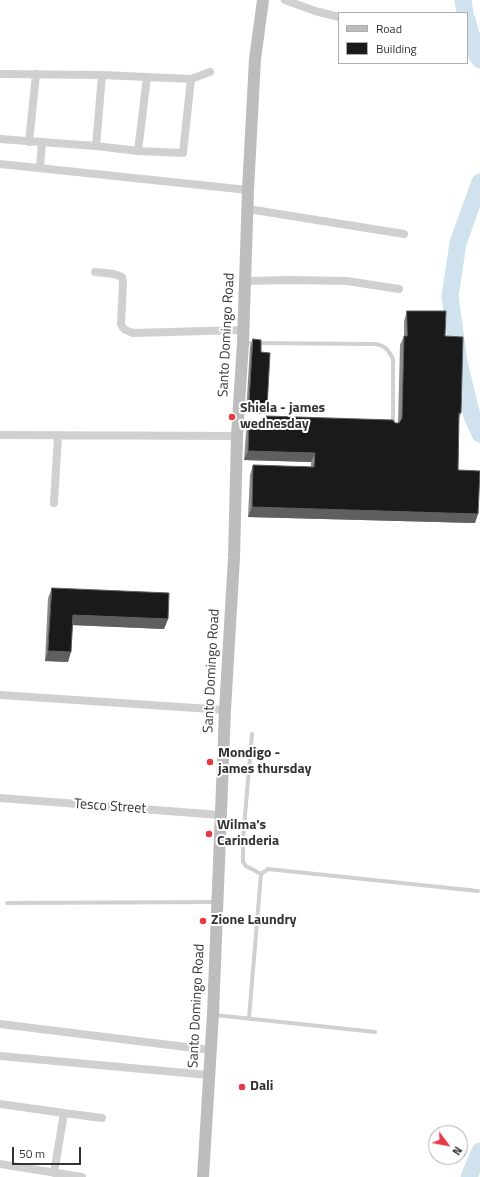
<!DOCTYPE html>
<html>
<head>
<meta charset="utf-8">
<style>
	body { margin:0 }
	#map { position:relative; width:480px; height:1177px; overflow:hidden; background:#fff; font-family:"Titillium Web",sans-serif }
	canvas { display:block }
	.legend { position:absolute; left:338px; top:12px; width:130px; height:52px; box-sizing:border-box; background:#fff; border:1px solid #adadad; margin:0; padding:5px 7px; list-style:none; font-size:12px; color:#333 }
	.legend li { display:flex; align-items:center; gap:8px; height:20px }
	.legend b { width:20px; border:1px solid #adadad }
	.north { position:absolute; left:428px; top:1125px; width:40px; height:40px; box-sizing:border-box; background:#fff; border:1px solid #adadad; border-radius:50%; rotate:122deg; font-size:11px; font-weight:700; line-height:16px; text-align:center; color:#333 }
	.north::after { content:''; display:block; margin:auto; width:14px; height:18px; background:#e63946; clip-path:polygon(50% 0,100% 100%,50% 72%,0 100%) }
	.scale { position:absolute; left:12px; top:1147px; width:69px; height:18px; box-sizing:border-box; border:2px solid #333; border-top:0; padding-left:5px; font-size:12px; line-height:14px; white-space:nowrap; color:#333; -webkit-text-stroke:3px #fff; paint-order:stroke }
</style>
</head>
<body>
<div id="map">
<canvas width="480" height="1177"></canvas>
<ul class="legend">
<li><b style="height:5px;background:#bdbdbd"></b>Road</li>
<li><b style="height:11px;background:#1a1a1a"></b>Building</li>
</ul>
<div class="north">N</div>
<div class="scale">50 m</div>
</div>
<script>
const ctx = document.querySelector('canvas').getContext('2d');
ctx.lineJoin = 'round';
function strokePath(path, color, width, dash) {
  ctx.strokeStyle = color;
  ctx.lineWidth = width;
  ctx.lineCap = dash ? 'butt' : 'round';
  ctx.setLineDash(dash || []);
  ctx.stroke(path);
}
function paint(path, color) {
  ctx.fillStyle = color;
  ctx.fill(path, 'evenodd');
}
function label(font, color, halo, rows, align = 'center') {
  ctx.font = font + ' "Titillium Web",sans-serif';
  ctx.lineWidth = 4;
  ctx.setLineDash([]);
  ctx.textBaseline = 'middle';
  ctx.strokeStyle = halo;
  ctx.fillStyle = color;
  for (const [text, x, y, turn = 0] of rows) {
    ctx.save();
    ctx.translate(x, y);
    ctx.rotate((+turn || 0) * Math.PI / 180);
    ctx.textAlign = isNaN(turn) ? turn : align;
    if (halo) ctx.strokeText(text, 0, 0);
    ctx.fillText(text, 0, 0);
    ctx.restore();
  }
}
strokePath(new Path2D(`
	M463,0l2,13
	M467,19l10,37 3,4
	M480,182l-22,61 -8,53 9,66 13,54 8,18
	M469,1177l11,-26`), '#cfe2ee', 17);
strokePath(new Path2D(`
	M245,343l131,1c10,2 13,7 17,15v66
	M252,734l-9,105v23l3,4 15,8
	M7,903l210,-1
	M215,1015l160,17
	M249,1018l12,-144 7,-5 210,22`), '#d0d0d0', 4);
strokePath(new Path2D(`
	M285,0l30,11 24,6
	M0,74l102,1 89,4 19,-7
	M0,139l96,7 42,5 45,2 8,-74
	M29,142l7,-68
	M96,146l6,-71
	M138,151l9,-74
	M0,164l248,26
	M40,168l2,-26
	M248,209l156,25
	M95,272l19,2 8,3 1,5 -2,42c2,6 6,7 12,9l110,-3
	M245,281l45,-1 57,1 52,8
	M0,435l237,1
	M54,503l4,-67
	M0,695l225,15
	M0,798l220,17
	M0,1024l210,26
	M0,1056l208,19
	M0,1104l64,9 -10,60
	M64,1113l38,5
	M0,1164l82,13`), '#d0d0d0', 8);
strokePath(new Path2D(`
	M203,1177l10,-163 12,-304 9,-152 3,-122 6,-93 5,-153 7,-131 8,-59`), '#bdbdbd', 12);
paint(new Path2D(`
	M407,311l38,25 16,77 -2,5 -1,52 17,53 -227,-6 2,-42 3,-10 58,2v-5l-67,-2 2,-28 3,-10h15l2,-6 129,7h3l2,-78 4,-9v-15z
	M253,339l8,13 6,55 -2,7 -19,-1 4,-66z
	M52,588l116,31 -4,10 -91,-4 -5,37 -23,-1 3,-63z`), '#8c8c8c');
paint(new Path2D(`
	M249,406l18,1 -2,7 -19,-1z
	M248,451l67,2 -4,9 -67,-2z
	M252,507l226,7 -3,9 -227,-6z
	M73,615l95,4 -4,10 -94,-4z
	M48,651l23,1 -3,10 -23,-1z`), '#5f5f5f');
const building = new Path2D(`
	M407,311h39l-1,25 18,1 -2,76h-2l-1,57 22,1 -2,43 -226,-7 1,-42 61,2 1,-14 -67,-2 1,-29 17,1v-7l127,4 2,3h4l3,-5 2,-82h3z
	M253,339l8,1v12l9,1 -3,54 -18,-1z
	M52,588l117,5 -1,26 -95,-4 -2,37 -23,-1z`);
paint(building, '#1a1a1a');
strokePath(building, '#5f5f5f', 1);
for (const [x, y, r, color] of [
	[232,417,4,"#e63946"],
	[210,762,4,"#e63946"],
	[209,834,4,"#e63946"],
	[203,921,4,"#e63946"],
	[242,1087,4,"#e63946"]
]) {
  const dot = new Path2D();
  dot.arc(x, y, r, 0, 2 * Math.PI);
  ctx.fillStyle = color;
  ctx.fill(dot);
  strokePath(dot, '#fff', 1.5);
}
label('14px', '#333', '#fff', [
	["Santo Domingo Road",227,335,-87],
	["Santo Domingo Road",212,671,-87],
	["Tesco Street",110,807,4],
	["Santo Domingo Road",197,1006,-87]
]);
label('bold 14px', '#333', '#fff', [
	["Shiela - james",240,409],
	["wednesday",240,425],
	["Mondigo -",218,754],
	["james thursday",218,770],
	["Wilma's",217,826],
	["Carinderia",217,842],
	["Zione Laundry",211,921],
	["Dali",250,1087]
], 'left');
</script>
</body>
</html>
